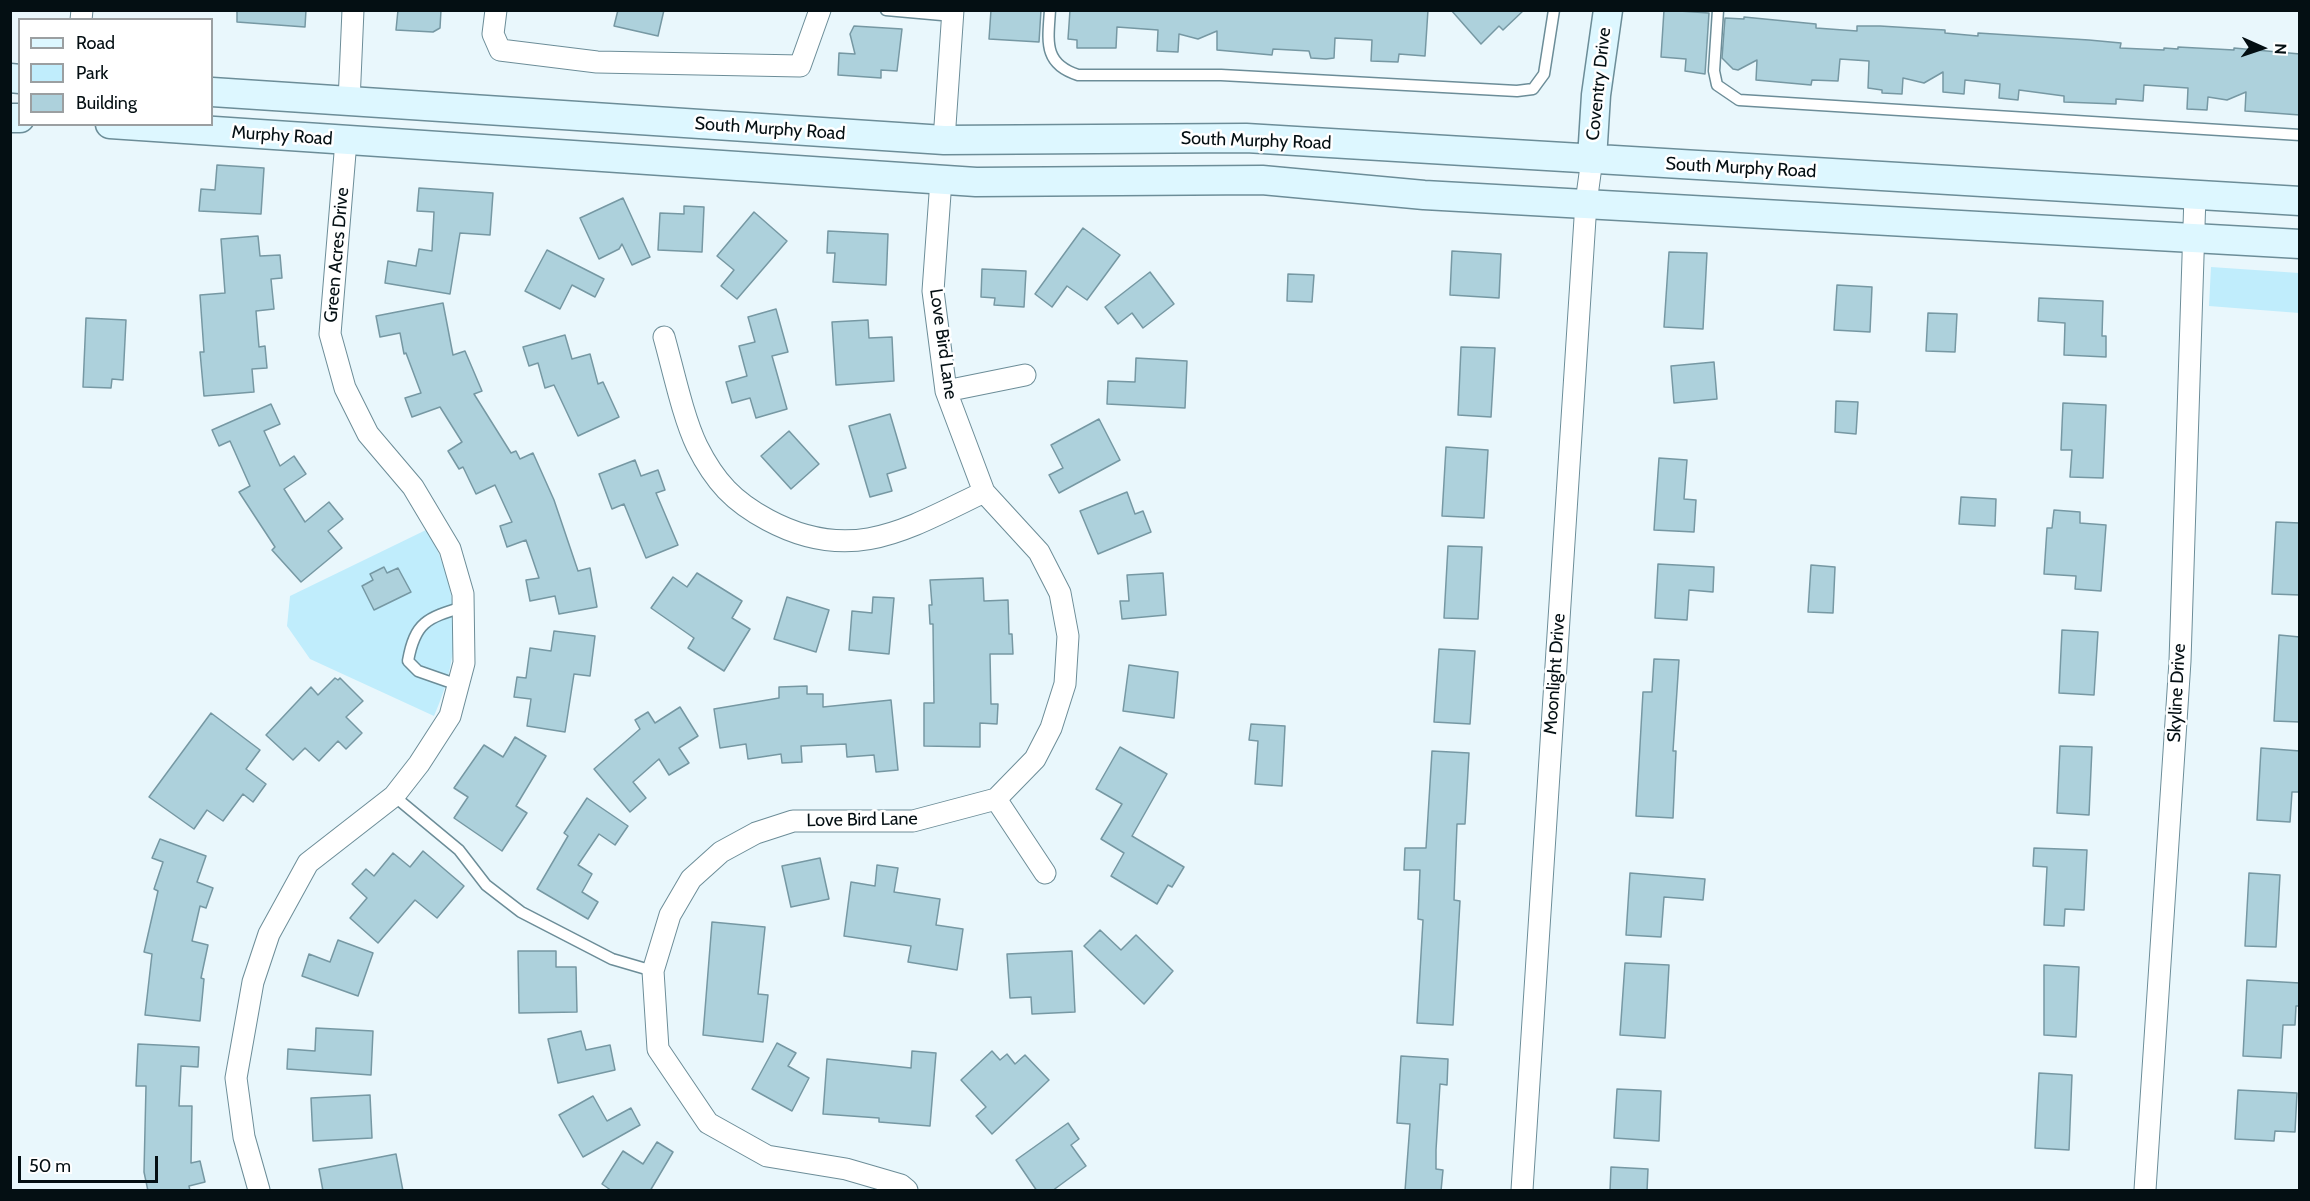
<!DOCTYPE html>
<html>
<head>
<meta charset="utf-8">
<style>
	body { margin:0 }
	#map { position:relative; width:2310px; height:1201px; overflow:hidden; background:#e9f7fc; font-family:Cabin,sans-serif }
	canvas { display:block }
	.frame { position:absolute; inset:0; border:12px solid #040f13; pointer-events:none }
	.legend { position:absolute; left:18px; top:18px; width:195px; height:108px; box-sizing:border-box; background:#fff; border:2px solid #9b9fa1; margin:0; padding:8px 10px; list-style:none; font-size:18px; color:#040f13 }
	.legend li { display:flex; align-items:center; gap:12px; height:30px }
	.legend b { width:30px; border:2px solid #9b9fa1 }
	.north { position:absolute; left:2232px; top:18px; width:60px; height:60px; -webkit-text-stroke:4px #fff; paint-order:stroke; rotate:93deg; font-size:16px; font-weight:700; line-height:24px; text-align:center; color:#040f13 }
	.north::after { content:''; display:block; margin:auto; width:21px; height:27px; background:#040f13; clip-path:polygon(50% 0,100% 100%,50% 72%,0 100%) }
	.scale { position:absolute; left:18px; top:1156px; width:140px; height:27px; box-sizing:border-box; border:3px solid #040f13; border-top:0; padding-left:8px; font-size:18px; line-height:21px; white-space:nowrap; color:#040f13; -webkit-text-stroke:4px #fff; paint-order:stroke }
</style>
</head>
<body>
<div id="map">
<canvas width="2310" height="1201"></canvas>
<div class="frame"></div>
<ul class="legend">
<li><b style="height:8px;background:#ddf7ff"></b>Road</li>
<li><b style="height:16px;background:#c0edfc"></b>Park</li>
<li><b style="height:16px;background:#add1dc"></b>Building</li>
</ul>
<div class="north">N</div>
<div class="scale">50 m</div>
</div>
<script>
const ctx = document.querySelector('canvas').getContext('2d');
ctx.lineJoin = 'round';
function paint(path, color) {
  ctx.fillStyle = color;
  ctx.fill(path, 'evenodd');
}
function strokePath(path, color, width, dash) {
  ctx.strokeStyle = color;
  ctx.lineWidth = width;
  ctx.lineCap = dash ? 'butt' : 'round';
  ctx.setLineDash(dash || []);
  ctx.stroke(path);
}
function label(font, color, halo, rows, align = 'center') {
  ctx.font = font + ' Cabin,sans-serif';
  ctx.lineWidth = 5;
  ctx.setLineDash([]);
  ctx.textBaseline = 'middle';
  ctx.strokeStyle = halo;
  ctx.fillStyle = color;
  for (const [text, x, y, turn = 0] of rows) {
    ctx.save();
    ctx.translate(x, y);
    ctx.rotate((+turn || 0) * Math.PI / 180);
    ctx.textAlign = isNaN(turn) ? turn : align;
    if (halo) ctx.strokeText(text, 0, 0);
    ctx.fillText(text, 0, 0);
    ctx.restore();
  }
}
paint(new Path2D(`
	M2211,267l88,6v40l-90,-7z
	M428,529c32,66 36,119 6,187l-124,-57 -23,-33 3,-30z`), '#c0edfc');
const building = new Path2D(`
	M237,10h69l-1,17 -68,-5z
	M398,10h43l-1,18 -7,4 -37,-2z
	M618,10h46l-6,26 -44,-10z
	M991,10h50l-2,32 -50,-3z
	M1070,10h358l-3,46 -26,-2 -1,8 -27,-1 1,-21 -37,-2 -1,20 -8,1 -15,-1 -2,-7 -36,-2 -1,6 -55,-5v-19l-19,8 -19,-5 -1,18 -21,-1 1,-21 -41,-3 -1,21h-39v-8l-9,-1z
	M1451,10h73l-21,20 -4,-4 -18,18z
	M1664,10l45,3 -4,61 -20,-3 1,-12 -25,-2z
	M1744,17l72,7v4l41,3v-5h23l65,4v3l33,3v-3l111,7 32,3 -1,5 44,2v-2l14,1v-2l56,3v-2l66,6v61l-55,-4 1,-19 -19,8 -19,-3 -1,13 -20,-1 1,-21 -44,-3 -1,16 -27,-2v5l-52,-2v-6l-45,-6 -1,10 -19,-2 1,-14 -35,-4 -1,14 -21,-2v-20l-19,11 -21,-5 -1,16 -20,-1v-3l-14,-2 1,-27 -29,-2 -2,22 -26,-1 -1,5 -55,-5 1,-20 -19,10 -5,-1 -11,-11 3,-40 19,1z
	M854,26l48,3 -5,42 -16,-1v8l-43,-3 1,-22 16,1 -5,-20z
	M217,165l47,3 -3,46 -62,-3 2,-22 14,1z
	M419,188l74,5 -3,42 -30,-2 -10,61 -65,-11 3,-22 28,5 3,-17 13,2 2,-39 -17,-1z
	M623,198l27,59 -18,8 -10,-21 -3,5 -20,10 -19,-41z
	M684,206l20,1 -2,45 -44,-2 2,-37 24,1z
	M754,212l33,29 -50,58 -16,-13 13,-16 -17,-14z
	M1083,228l37,27 -33,45 -20,-14 -15,21 -17,-13z
	M828,231l60,3 -2,51 -53,-3 2,-29h-8z
	M258,236l2,20 20,-1 2,23 -11,1 3,30 -18,2 3,36 6,-1 2,22 -15,1 2,23 -50,4 -4,-44h4l-4,-57 25,-2 -4,-54z
	M547,250l57,29 -9,18 -23,-12 -12,24 -35,-18z
	M1452,251l49,3 -2,44 -49,-3z
	M1669,252l38,1 -4,76 -39,-2z
	M982,269l44,2 -2,36 -30,-2 1,-7 -14,-1z
	M1150,272l24,32 -31,24 -11,-15 -14,11 -13,-17z
	M1288,274l26,1 -2,27 -25,-1z
	M1837,285l35,2 -2,45 -36,-2z
	M2039,298l64,3 -1,35h4v21l-42,-2 1,-32 -27,-2z
	M443,303l10,52 12,-4 17,40 -8,3 37,59 5,-2 4,8 13,-6 21,47 24,71 12,-3 7,39 -38,7 -4,-18 -25,5 -4,-21 13,-2 -13,-38 -19,7 -7,-21 12,-4 -17,-37 -19,9 -13,-27 -4,2 -11,-18 14,-9 -22,-35 -28,10 -7,-19 16,-5 -15,-40 -2,1 -4,-21 -20,4 -4,-21z
	M776,309l12,43 -16,4 15,53 -31,9 -6,-20 -18,5 -6,-21 21,-6 -8,-30 16,-4 -7,-25z
	M1928,313l29,1 -2,38 -29,-1z
	M86,318l40,2 -3,60 -11,-1 -1,9 -28,-1z
	M868,320l1,18 23,-1 2,44 -58,4 -4,-63z
	M565,335l7,24 18,-5 8,30 5,-2 16,35 -41,19 -24,-51 -9,3 -7,-25 -9,3 -6,-19z
	M1461,347l34,1 -4,69 -33,-2z
	M1136,358l51,3 -2,47 -78,-4 1,-23 27,1z
	M1714,362l3,37 -43,4 -3,-37z
	M1836,401l22,1 -2,32 -21,-2z
	M2063,403l43,2 -3,73 -33,-1 2,-27h-11z
	M271,404l9,20 -16,7 16,35 14,-10 12,18 -22,15 21,33 24,-20 14,17 -15,12 14,17 -41,34 -29,-32 3,-3 -36,-55 11,-6 -20,-45 -11,5 -7,-16z
	M890,414l16,54 -19,6 5,17 -22,6 -21,-71z
	M1099,419l21,41 -61,33 -10,-18 14,-7 -12,-23z
	M789,431l30,33 -28,25 -30,-33z
	M1446,447l42,3 -4,68 -42,-2z
	M1659,458l28,2 -3,39 12,1 -2,32 -40,-2z
	M635,460l6,16 17,-6 7,20 -9,3 22,52 -32,13 -22,-54 -12,5 -13,-35z
	M1127,492l8,22 8,-3 8,21 -53,22 -18,-43z
	M1961,497l35,2 -1,27 -36,-2z
	M2054,510l26,2v11l26,2 -5,66 -26,-2 1,-13 -32,-2 3,-46h5z
	M2276,522l24,1v72l-28,-1z
	M1448,546l34,1 -4,72 -34,-1z
	M1658,564l56,3 -1,25 -24,-2 -2,30 -32,-2z
	M1811,565l24,2 -2,46 -25,-1z
	M384,567l3,6 11,-5 13,24 -37,18 -12,-24 11,-6 -3,-6z
	M697,573l45,28 -10,17 18,11 -26,42 -36,-23 6,-10 -43,-30 22,-31 14,10z
	M1163,573l3,42 -44,4 -2,-18h9l-2,-26z
	M983,578l1,23 24,-1 1,34h3l1,20h-23l1,50h7l-1,20 -17,-1v24l-56,-1v-43h10l-1,-79h-3l-1,-19h3l-2,-25z
	M787,597l42,13 -13,42 -42,-13z
	M873,597l21,1 -5,56 -40,-4 3,-39 20,2z
	M2062,630l36,2 -4,63 -35,-2z
	M554,631l41,5 -5,40 -16,-2 -9,58 -38,-6 4,-27 -17,-2 3,-20 9,1 4,-30 21,3z
	M2279,635l21,2v85l-26,-1z
	M1439,649l36,2 -5,73 -36,-2z
	M1654,659l25,1 -6,91h3l-3,67 -37,-2 7,-124h9z
	M1129,665l49,7 -4,46 -51,-7z
	M335,678l3,2 2,-2 23,23 -17,16 16,16 -16,16 -8,-8 -19,20 -14,-13 -12,12 -27,-25 45,-48 7,8z
	M807,686v8h16v13l68,-7 7,70 -22,2 -2,-17 -27,2 -1,-13 -45,2 1,16 -20,1 -1,-9 -33,5 -2,-15 -26,4 -6,-39 65,-11v-11z
	M680,707l18,29 -19,12 10,15 -20,12 -10,-16 -26,23 13,16 -16,14 -36,-43 46,-40 -5,-9 13,-8 7,11z
	M211,713l49,37 -14,19 20,15 -13,18 -10,-8 -20,27 -16,-11 -13,19 -45,-32z
	M1251,724l34,2 -3,60 -27,-2 3,-43 -9,-1z
	M515,737l31,19 -30,50 11,7 -25,38 -48,-33 14,-21 -14,-9 30,-43 19,12z
	M2060,746l32,1 -3,68 -32,-2z
	M1120,747l47,27 -35,62 52,31 -12,20 -4,-2 -11,19 -46,-28 13,-23 -23,-14 21,-35 -26,-15z
	M2261,748l39,3v41h-8l-2,30 -33,-2z
	M1432,751l37,2 -4,71h-8l-3,76 6,1 -7,124 -36,-2 6,-103 -5,-1 2,-49h-16l1,-22h21z
	M587,798l41,28 -13,19 -16,-11 -21,31 14,9 -10,18 16,10 -10,17 -51,-30 31,-53 -4,-3z
	M160,839l46,17 -9,26 16,6 -7,20 -6,-2 -8,35 16,4 -7,33 3,1 -4,42 -55,-6 7,-61 -8,-2 14,-61 -4,-2 9,-27 -11,-4z
	M2034,848l53,2 -3,60 -19,-1 -1,17 -20,-1 3,-58 -14,-1z
	M423,851l41,35 -27,32 -22,-18 -37,43 -28,-25 17,-20 -15,-14 14,-15 8,7 19,-23 17,14z
	M820,858l9,41 -38,8 -9,-41z
	M877,865l21,3 -4,24 46,7 -4,26 27,4 -6,41 -49,-8 3,-16 -67,-10 7,-54 24,4z
	M1630,873l75,6 -2,21 -39,-3 -3,40 -35,-2z
	M2249,873l31,2 -4,72 -31,-1z
	M712,922l53,5 -7,67 10,1 -5,47 -60,-7z
	M1100,930l21,20 15,-15 37,36 -29,33 -60,-58z
	M338,940l35,13 -15,43 -56,-20 7,-22 21,8z
	M518,951h38v16h20l1,45 -58,1z
	M1072,951l3,61 -43,2 -1,-17 -21,1 -3,-44z
	M1625,963l44,2 -4,73 -45,-3z
	M2044,965l35,2 -3,70 -32,-2z
	M2247,980l53,3v23h-4l-1,19h-12l-2,33 -38,-2z
	M316,1028l57,3 -2,44 -84,-6 1,-20 27,2z
	M581,1031l5,19 24,-5 5,25 -57,13 -10,-44z
	M777,1043l19,10 -8,13 21,12 -17,33 -40,-22z
	M138,1044l61,3 -1,20 -17,-1 -2,40h13l-1,57 9,-2 5,21 -16,4 1,5h-42l-4,-19 2,-86h-10z
	M912,1051l24,2 -6,73 -51,-4v-4l-56,-4 4,-55 84,9z
	M992,1051l8,9 7,-6 8,10 10,-9 24,25 -57,54 -16,-18 10,-9 -25,-27z
	M1401,1056l47,3 -1,26 -7,-1 -4,66v19l7,1 -2,21h-36l5,-67 -13,-1z
	M2039,1073l33,2 -3,75 -34,-2z
	M1617,1089l44,2 -2,50 -45,-3z
	M2238,1090l59,3 -2,39 -20,-1 -1,10 -39,-2z
	M370,1095l2,43 -59,3 -2,-43z
	M593,1096l14,25 24,-13 9,17 -57,32 -24,-42z
	M1068,1123l11,16 -8,6 15,21 -34,25h-15l-21,-31z
	M657,1142l16,10 -23,39h-38l-10,-7 21,-33 20,13z
	M396,1154l7,37h-80l-4,-22z
	M1611,1167l37,2 -1,22h-37z`);
paint(building, '#add1dc');
strokePath(building, '#7698a3', 1.5);
const lane = new Path2D(`
	M886,10l67,6
	M1050,10c-2,31 -7,54 28,65h143l296,16 16,-2 11,-15 10,-64
	M1718,10l-4,61 3,14 22,15 561,35
	M458,685l-40,-14 -10,-10c7,-39 19,-43 55,-54
	M394,796l65,54 27,35 35,27 91,47 41,12`);
const street = new Path2D(`
	M496,10l-3,24 7,16 97,12 203,4 20,-56
	M81,20l1,-10
	M349,102l4,-92
	M944,140l9,-130
	M664,337c9,32 19,80 33,109 18,36 37,56 71,74 84,45 139,9 216,-28
	M946,391l79,-16
	M996,799l49,74
	M259,1190l-15,-53 -8,-59 17,-96 16,-48 39,-71 86,-67 25,-32 31,-48 14,-53 -1,-69 -13,-45 -37,-62 -45,-53 -23,-46 -15,-54 16,-193
	M907,1190l-6,-5 -55,-16 -79,-13 -59,-33 -50,-74 -5,-78 17,-56 21,-36 30,-27 35,-19 37,-12h120l83,-22 39,-40 16,-31 14,-44 3,-48 -8,-43 -21,-41 -55,-60 -38,-101 -13,-100 8,-111
	M1522,1190l64,-987 6,-44
	M2145,1190l35,-529 15,-466`);
const secondary = new Path2D(`
	M10,78l10,1
	M212,92l732,48 302,-2 1054,63
	M10,118h10
	M110,124l866,58 286,-2 162,15 876,49
	M1592,159l4,-64 12,-85`);
strokePath(lane, '#6c8d98', 13);
strokePath(street, '#6c8d98', 23);
strokePath(secondary, '#6c8d98', 31);
strokePath(lane, '#fff', 10);
strokePath(street, '#fff', 21);
strokePath(secondary, '#ddf7ff', 28);
label('18px', '#040f13', '#fff', [
	["Coventry Drive",1599,84,-84],
	["South Murphy Road",770,129,4],
	["Murphy Road",282,136,4],
	["South Murphy Road",1256,141,2],
	["South Murphy Road",1741,168,3],
	["Green Acres Drive",337,255,-85],
	["Love Bird Lane",943,344,82],
	["Moonlight Drive",1555,674,-86],
	["Skyline Drive",2177,693,-87],
	["Love Bird Lane",862,820,-1]
]);
</script>
</body>
</html>
